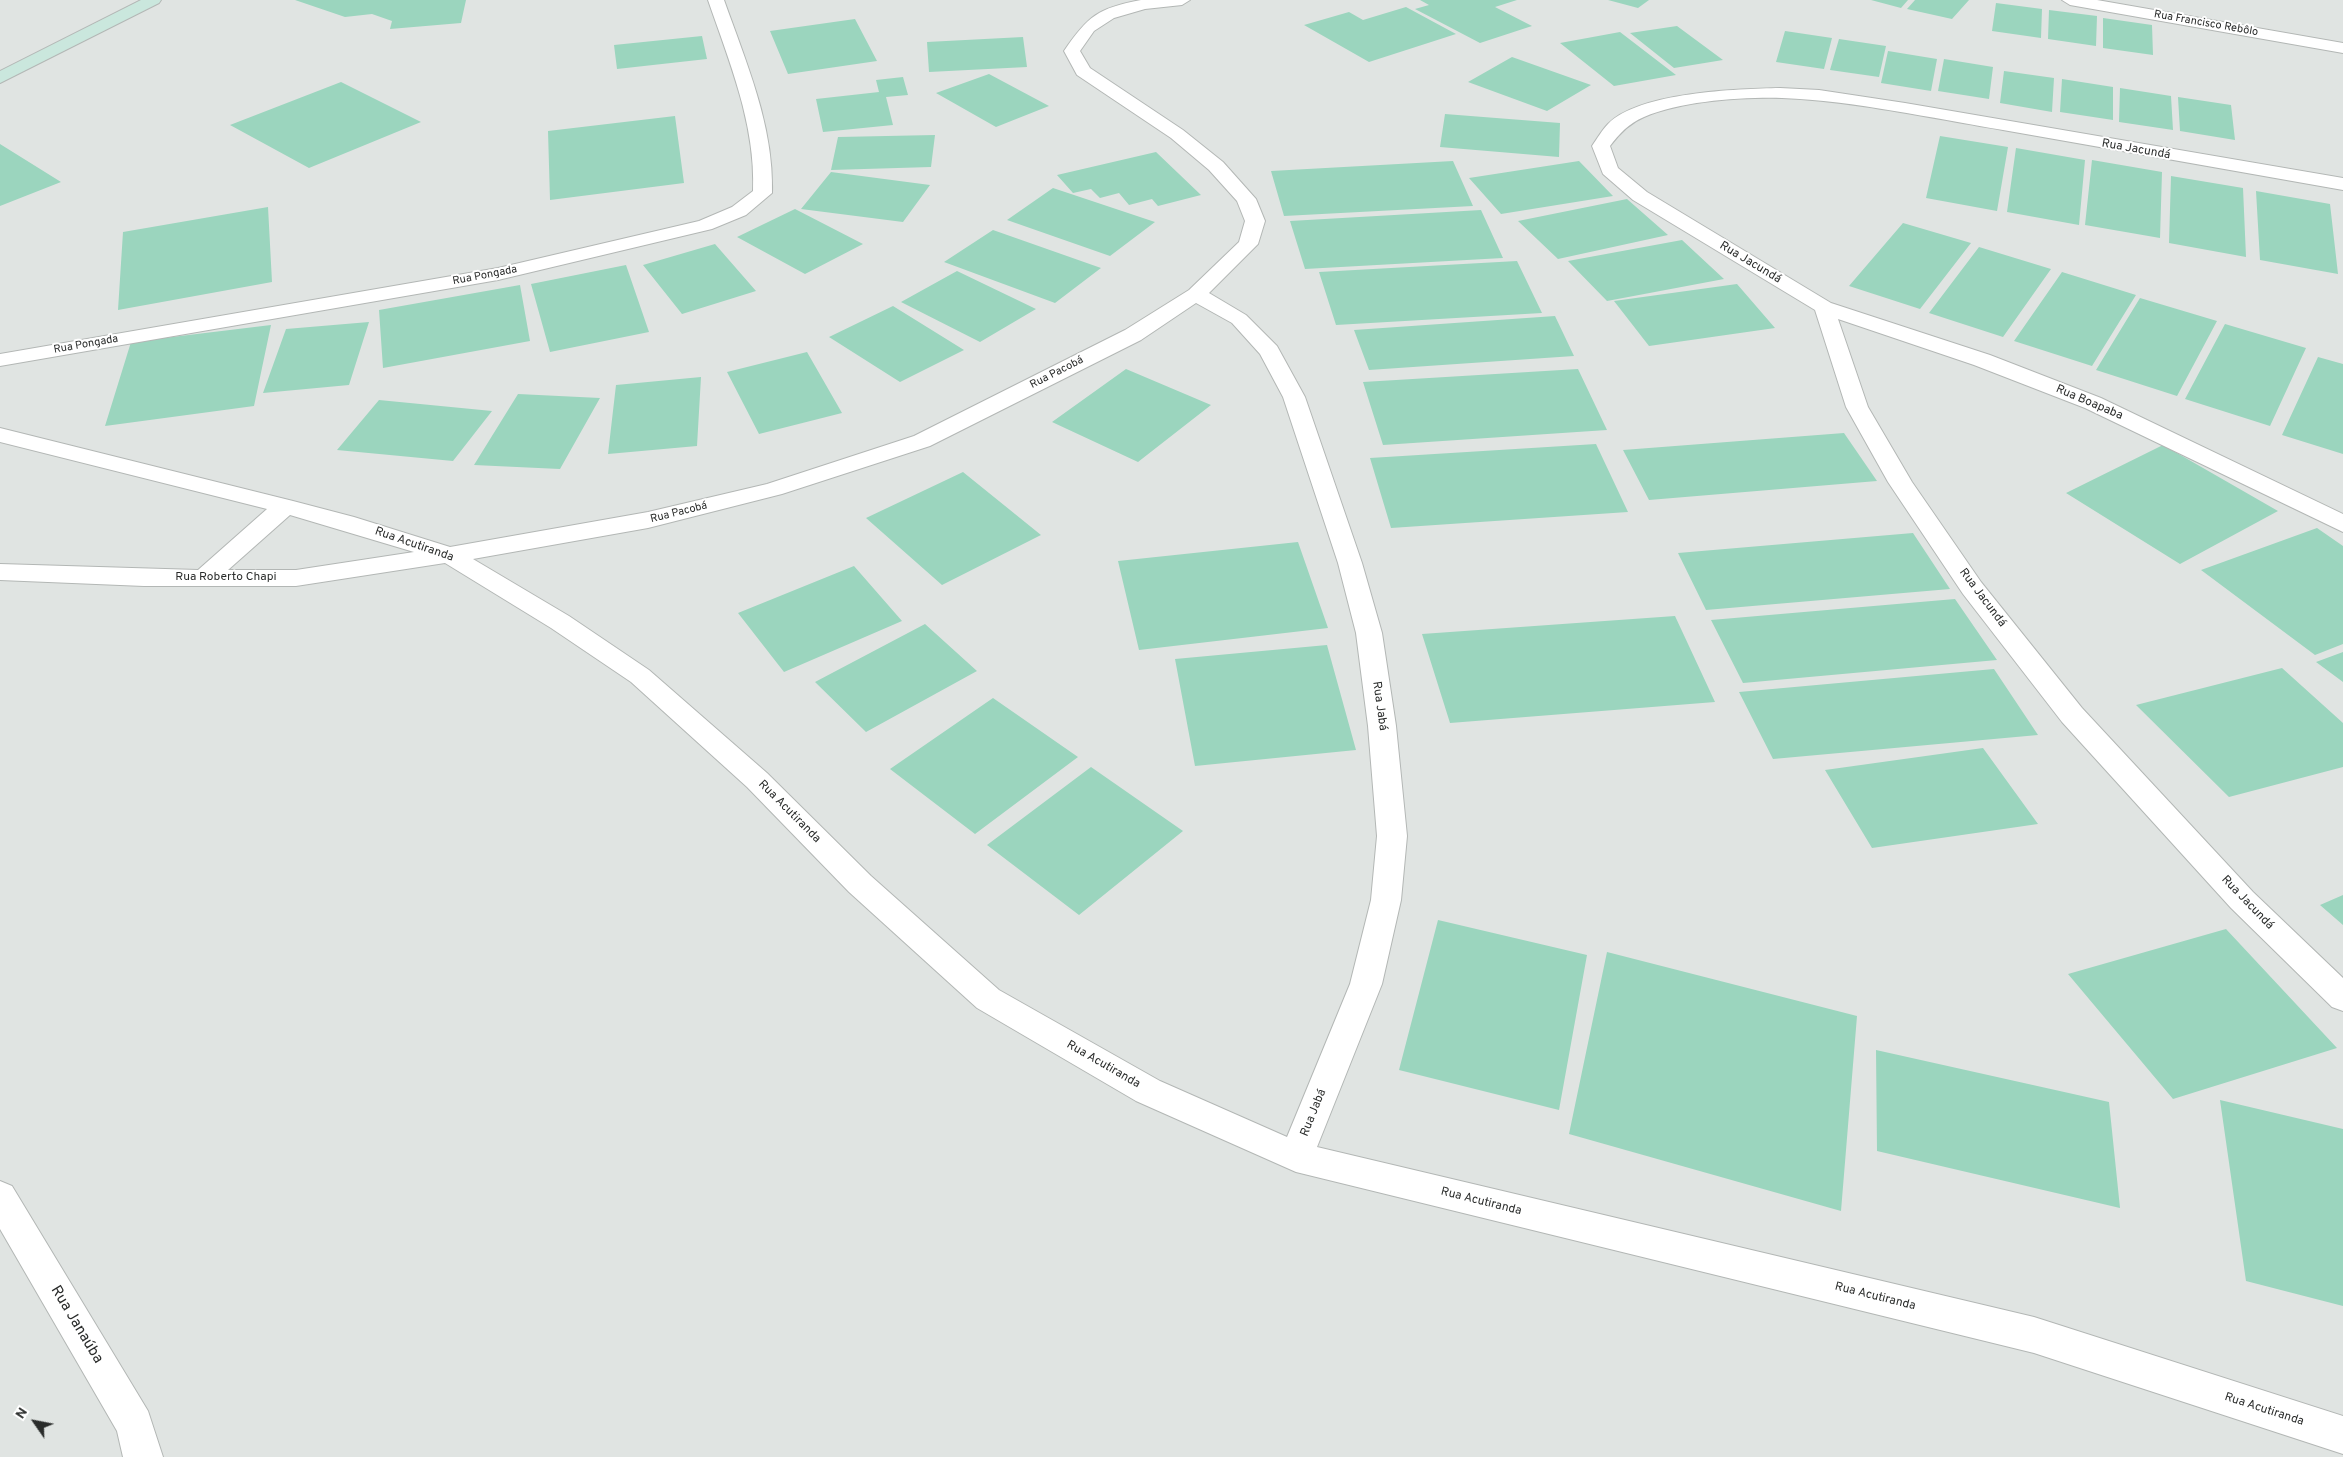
<!DOCTYPE html>
<html>
<head>
<meta charset="utf-8">
<style>
	body { margin:0 }
	#map { position:relative; width:2343px; height:1457px; overflow:hidden; background:#e0e4e2; font-family:Overpass,sans-serif }
	canvas { display:block }
	.north { position:absolute; left:10px; top:1397px; width:50px; height:50px; -webkit-text-stroke:4px #fff; paint-order:stroke; rotate:303deg; font-size:14px; font-weight:700; line-height:20px; text-align:center; color:#2a2c2b }
	.north::after { content:''; display:block; margin:auto; width:18px; height:22px; background:#2a2c2b; clip-path:polygon(50% 0,100% 100%,50% 72%,0 100%) }
</style>
</head>
<body>
<div id="map">
<canvas width="2343" height="1457"></canvas>
<div class="north">N</div>
</div>
<script>
const ctx = document.querySelector('canvas').getContext('2d');
ctx.lineJoin = 'round';
function paint(path, color) {
  ctx.fillStyle = color;
  ctx.fill(path, 'evenodd');
}
function strokePath(path, color, width, dash) {
  ctx.strokeStyle = color;
  ctx.lineWidth = width;
  ctx.lineCap = dash ? 'butt' : 'round';
  ctx.setLineDash(dash || []);
  ctx.stroke(path);
}
function label(font, color, halo, rows, align = 'center') {
  ctx.font = font + ' Overpass,sans-serif';
  ctx.lineWidth = 4;
  ctx.setLineDash([]);
  ctx.textBaseline = 'middle';
  ctx.strokeStyle = halo;
  ctx.fillStyle = color;
  for (const [text, x, y, turn = 0] of rows) {
    ctx.save();
    ctx.translate(x, y);
    ctx.rotate((+turn || 0) * Math.PI / 180);
    ctx.textAlign = isNaN(turn) ? turn : align;
    if (halo) ctx.strokeText(text, 0, 0);
    ctx.fillText(text, 0, 0);
    ctx.restore();
  }
}
paint(new Path2D(`
	M295,0h171l-5,23 -71,6 2,-8 -20,-7 -27,3z
	M1420,0h97l-22,7 37,19 -52,17 -65,-34 14,-4z
	M1608,0h41l-11,8z
	M1871,0h37l-7,8z
	M1915,0h54l-17,19 -45,-10z
	M1996,3l46,6 -1,29 -49,-7z
	M1406,7l50,27 -87,28 -65,-37 45,-13 14,8z
	M2049,10l48,6 -1,30 -48,-7z
	M2103,18l49,7 1,30 -50,-7z
	M855,19l22,42 -89,13 -18,-43z
	M1677,26l46,34 -49,8 -44,-35z
	M1785,31l47,7 -8,31 -48,-7z
	M1620,32l56,43 -62,11 -54,-43z
	M702,36l5,23 -90,10 -3,-24z
	M1023,37l4,30 -98,5 -2,-30z
	M1839,39l47,7 -7,31 -49,-7z
	M1888,51l49,8 -6,32 -50,-8z
	M1512,57l79,28 -44,26 -79,-29z
	M1944,59l49,8 -4,32 -51,-8z
	M2004,71l50,7 -2,34 -52,-9z
	M989,74l60,32 -53,21 -60,-34z
	M903,77l5,18 -22,2 7,28 -70,7 -7,-33 63,-7 -3,-12z
	M2062,79l51,8v33l-53,-8z
	M341,82l80,40 -112,46 -79,-43z
	M2120,88l51,8 2,34 -54,-8z
	M2178,97l53,8 4,35 -55,-9z
	M1445,114l115,9 -1,34 -119,-10z
	M675,116l9,67 -134,17 -2,-69z
	M935,135l-4,32 -100,3 7,-33z
	M1940,136l68,11 -11,64 -71,-13z
	M0,144l61,38 -61,24z
	M2016,148l69,12 -6,65 -72,-13z
	M1156,152l45,43 -43,11 -6,-7 -23,6 -10,-12 -19,5 -9,-9 -18,4 -16,-18z
	M2092,160l70,12 -2,66 -75,-13z
	M1453,161l20,45 -189,10 -13,-45z
	M1579,161l34,35 -112,18 -32,-36z
	M831,172l99,13 -27,37 -102,-13z
	M2171,176l72,12 3,69 -77,-14z
	M1053,188l102,34 -45,34 -103,-36z
	M2256,191l74,13 8,70 -78,-14z
	M1627,199l41,36 -110,24 -40,-38z
	M268,207l4,75 -154,28 5,-78z
	M795,209l68,35 -58,30 -68,-37z
	M1481,210l22,48 -198,11 -15,-48z
	M1903,223l68,20 -51,66 -71,-23z
	M993,230l108,38 -46,35 -111,-41z
	M1682,240l42,39 -117,22 -39,-40z
	M715,244l41,47 -74,23 -39,-49z
	M1979,247l72,22 -48,68 -74,-24z
	M1517,261l25,52 -206,12 -17,-53z
	M626,265l23,67 -99,20 -19,-68z
	M957,271l79,38 -56,33 -79,-40z
	M2062,272l74,23 -44,71 -78,-25z
	M1737,284l38,44 -126,18 -35,-45z
	M520,285l10,56 -147,27 -4,-58z
	M2140,298l77,23 -40,75 -81,-26z
	M893,306l71,44 -64,32 -71,-45z
	M1555,316l19,40 -205,14 -15,-40z
	M369,322l-20,63 -86,8 23,-64z
	M2225,324l81,24 -36,78 -85,-27z
	M271,325l-17,81 -149,20 26,-84z
	M807,352l35,61 -83,21 -32,-62z
	M2318,357l25,7v90l-61,-19z
	M1126,369l85,36 -73,57 -86,-40z
	M1578,369l29,61 -224,15 -20,-63z
	M701,377l-4,69 -89,8 8,-69z
	M518,394l82,4 -40,71 -86,-4z
	M379,400l113,11 -39,50 -116,-11z
	M1844,433l33,48 -228,19 -26,-50z
	M1596,444l32,68 -237,16 -21,-70z
	M2163,445l115,66 -98,53 -114,-71z
	M963,472l78,63 -99,50 -76,-67z
	M2317,528l26,18v98l-28,11 -114,-85z
	M1913,533l37,56 -244,21 -28,-57z
	M1298,542l30,86 -189,22 -21,-89z
	M854,566l48,55 -118,51 -46,-59z
	M1955,599l42,61 -254,23 -32,-63z
	M1675,616l40,86 -265,21 -28,-89z
	M925,624l52,47 -111,61 -51,-50z
	M1327,645l29,105 -161,16 -20,-107z
	M2343,652v30l-27,-20z
	M2282,668l61,55v44l-114,30 -93,-92z
	M1994,669l44,66 -265,24 -34,-67z
	M993,698l85,59 -103,77 -85,-65z
	M1983,748l55,76 -166,24 -47,-78z
	M1091,767l92,64 -104,84 -92,-70z
	M2343,895v30l-23,-20z
	M1438,920l149,35 -28,155 -160,-40z
	M2226,929l111,119 -164,51 -105,-125z
	M1607,952l250,64 -16,195 -272,-77z
	M1876,1050l233,52 11,106 -243,-57z
	M2220,1100l123,29v177l-97,-25z`), '#9bd5be');
const minor = new Path2D(`
	M708,0h16c22,62 50,126 48,193l-26,22 -34,14 -214,51 -498,86v-12l498,-86 201,-47 33,-14 21,-16c3,-66 -24,-130 -45,-191z
	M1141,0h49l-8,5 -37,4 -31,9 -20,13 -14,20 10,17 93,62 40,32 33,37 9,22 -7,23 -49,49 37,22 31,31 28,51 57,166 20,70 14,93 11,110 -6,64 -19,84 -65,163 717,170 309,99v38l-309,-101 -738,-181 -160,-71 -159,-93 -128,-116 -102,-105 -116,-105 -80,-54 -106,-65 -149,23h-152l-144,-6v-16l198,6 69,-61 -267,-67v-14l293,73 61,16 96,30 198,-35 119,-28 147,-48 211,-106 64,-40 50,-48 6,-21 -8,-20 -28,-31 -38,-32 -94,-63 -13,-24c24,-35 34,-43 77,-51zM1196,303l36,20 28,31 23,43 55,166 18,70 12,93 9,110 -6,64 -21,84 -63,153 -127,-56 -161,-91 -128,-114 -104,-103 -118,-103 -80,-54 -96,-57 175,-31 134,-34 148,-48 211,-106zM290,515l124,37 -118,18h-68z
	M2062,0h35l246,43v10l-273,-48z
	M1780,88l39,2 86,13 438,75v12c-113,-20 -226,-40 -340,-60 -73,-12 -147,-29 -221,-32 -41,-1 -100,3 -138,19 -15,6 -25,17 -34,29l8,22 29,24 184,111 159,52 111,43 242,116v18l-258,-124 -111,-43 -136,-46 30,88 44,75 69,100 101,126 171,184 90,86v33l-11,-4 -101,-99 -169,-186 -99,-128 -75,-112 -42,-75 -31,-97 -182,-110 -30,-26 -11,-28c5,-7 10,-16 16,-22 31,-32 129,-35 172,-36z
	M0,1181l12,5 136,225 15,46h-40l-6,-26 -117,-202z`);
const secondary = new Path2D(`
	M141,0h20l-2,3 -159,80v-12z`);
strokePath(minor, '#b3b7b5', 2);
strokePath(secondary, '#b3b7b5', 2);
paint(minor, '#fff');
paint(secondary, '#cae7dd');
label('11px', '#2a2c2b', '#fff', [
	["Rua Francisco Rebôlo",2206,24,10],
	["Rua Pongada",485,276,-11],
	["Rua Pongada",86,345,-10],
	["Rua Pacobá",1057,373,-27],
	["Rua Pacobá",679,513,-14]
]);
label('12px', '#2a2c2b', '#fff', [
	["Rua Jacundá",2136,150,10],
	["Rua Jacundá",1750,263,31],
	["Rua Boapaba",2089,403,23],
	["Rua Acutiranda",414,545,19],
	["Rua Roberto Chapi",226,578],
	["Rua Jacundá",1982,598,53],
	["Rua Jabá",1379,706,82],
	["Rua Acutiranda",789,812,45],
	["Rua Jacundá",2247,903,46],
	["Rua Acutiranda",1103,1065,30],
	["Rua Jabá",1314,1113,-68],
	["Rua Acutiranda",1481,1202,14],
	["Rua Acutiranda",1875,1297,14],
	["Rua Acutiranda",2264,1410,18]
]);
label('15px', '#2a2c2b', '#fff', [
	["Rua Janaúba",76,1325,59]
]);
</script>
</body>
</html>
